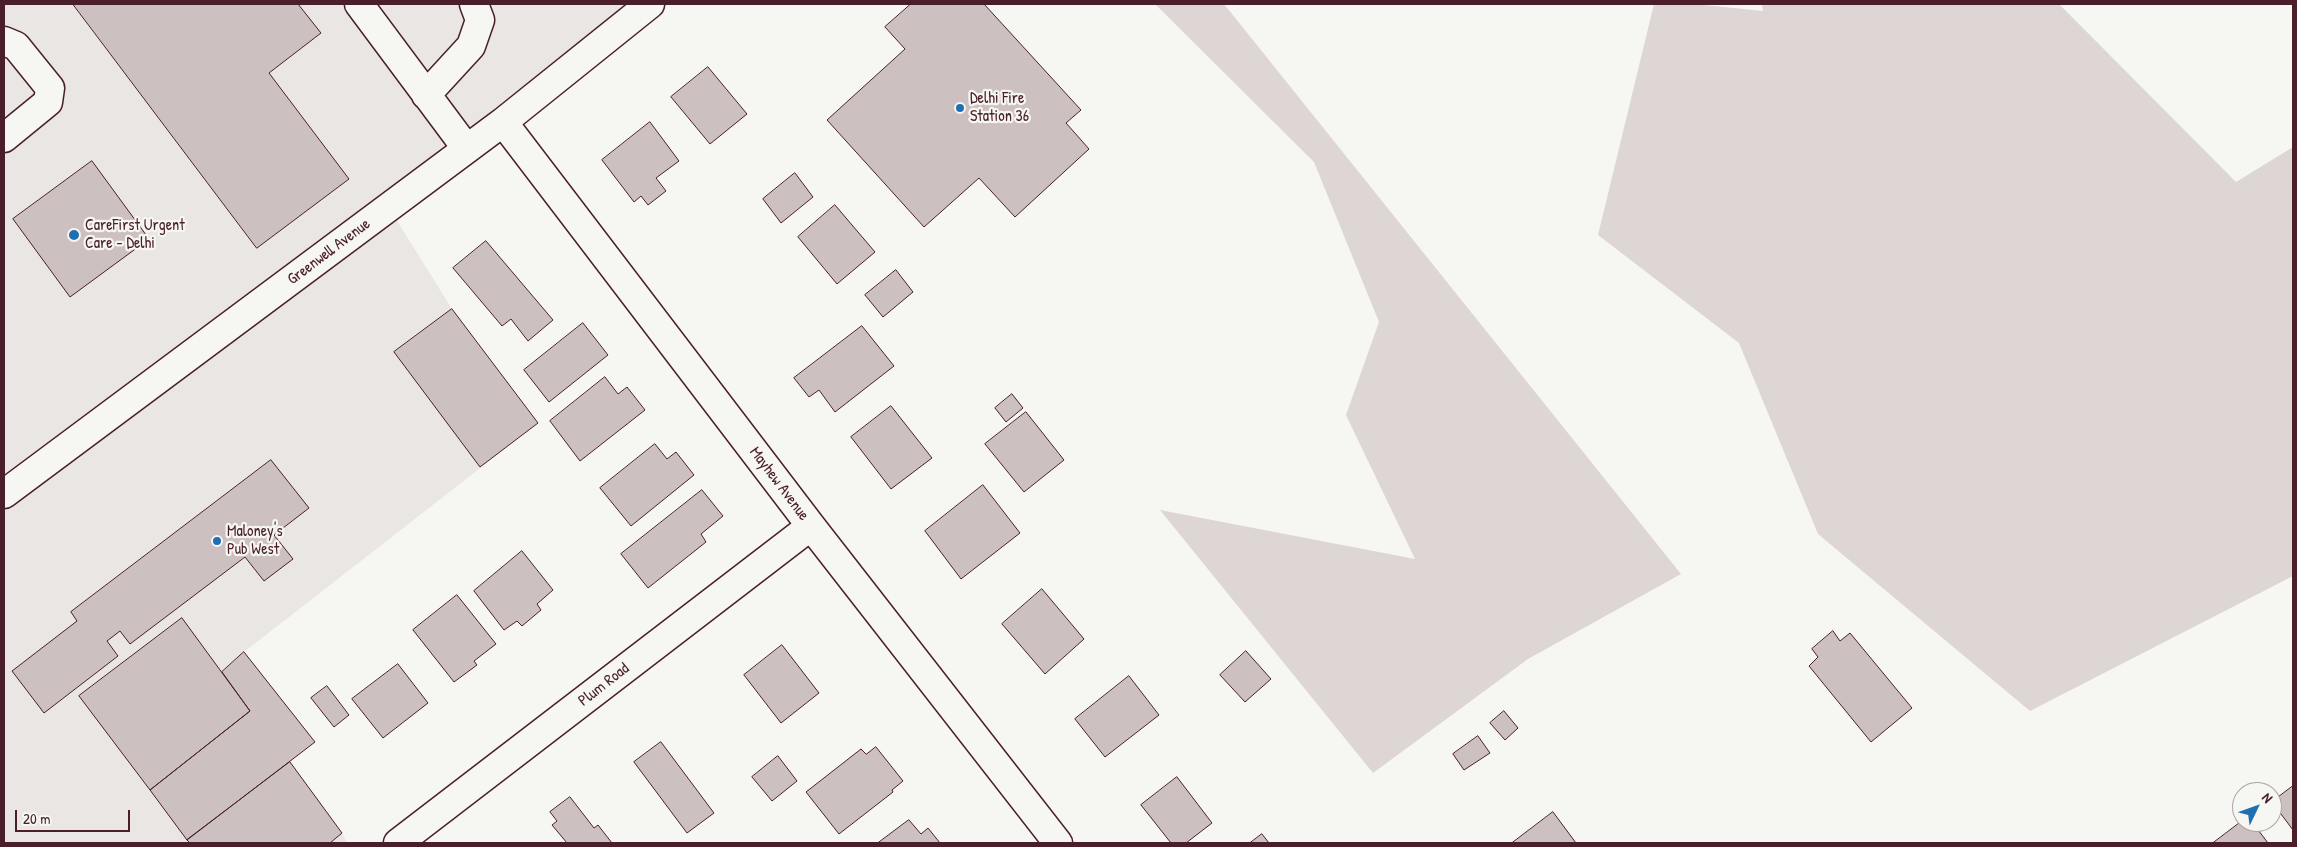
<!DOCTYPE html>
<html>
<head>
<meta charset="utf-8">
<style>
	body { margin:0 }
	#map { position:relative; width:2297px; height:847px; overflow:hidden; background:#f6f6f2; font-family:"Patrick Hand",sans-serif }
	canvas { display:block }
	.frame { position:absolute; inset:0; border:5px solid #4a1f2b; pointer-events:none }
	.north { position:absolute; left:2232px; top:782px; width:50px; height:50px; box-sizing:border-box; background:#f6f6f2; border:1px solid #b1a0a2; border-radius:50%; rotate:48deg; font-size:14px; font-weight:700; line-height:20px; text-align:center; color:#4a1f2b }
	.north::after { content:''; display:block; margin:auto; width:18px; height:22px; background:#1f6fb2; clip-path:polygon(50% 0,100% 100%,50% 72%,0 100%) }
	.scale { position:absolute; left:15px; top:810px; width:115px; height:22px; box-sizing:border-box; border:2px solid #4a1f2b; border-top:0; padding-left:6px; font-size:15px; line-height:18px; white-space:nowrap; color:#4a1f2b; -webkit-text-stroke:4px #f6f6f2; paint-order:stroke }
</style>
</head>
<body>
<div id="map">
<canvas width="2297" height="847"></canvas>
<div class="frame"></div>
<div class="north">N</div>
<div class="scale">20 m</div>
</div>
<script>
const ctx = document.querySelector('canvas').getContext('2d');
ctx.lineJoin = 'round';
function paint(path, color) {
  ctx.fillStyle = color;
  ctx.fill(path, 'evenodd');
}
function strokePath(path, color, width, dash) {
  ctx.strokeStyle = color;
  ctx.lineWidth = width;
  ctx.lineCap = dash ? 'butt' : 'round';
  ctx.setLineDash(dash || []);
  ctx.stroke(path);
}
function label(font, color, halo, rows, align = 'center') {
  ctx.font = font + ' "Patrick Hand",sans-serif';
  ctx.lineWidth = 4.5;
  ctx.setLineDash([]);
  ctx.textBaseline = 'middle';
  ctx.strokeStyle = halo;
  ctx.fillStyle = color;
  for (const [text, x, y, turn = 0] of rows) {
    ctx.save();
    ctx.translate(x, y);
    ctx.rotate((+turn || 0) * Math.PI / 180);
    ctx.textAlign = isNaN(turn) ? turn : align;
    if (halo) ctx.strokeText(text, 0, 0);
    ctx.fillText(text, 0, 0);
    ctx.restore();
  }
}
paint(new Path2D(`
	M4,4h646l-261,204 63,101 86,114 -294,229 71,90 -25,20 52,71 5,10h-343z`), '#e9e6e3');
paint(new Path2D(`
	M1155,4h69l457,570 -153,85 -155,114 -213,-263 255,49 -69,-144 33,-93 -65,-160z
	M1654,4h40l69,7 -1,-7h297l177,178 57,-35v429l-263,135 -212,-177 -79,-191 -141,-108z`), '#ddd6d5');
const building = new Path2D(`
	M73,4h225l23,29 -52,40 80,106 -92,69z
	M911,4h73l97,106 -15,13 23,26 -74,68 -36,-39 -55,49 -97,-107 78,-71 -20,-22z
	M708,67l39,47 -37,30 -39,-47z
	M650,122l29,39 -23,17 10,13 -18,14 -7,-9 -7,6 -32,-42z
	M92,161l57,78 -79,58 -57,-78z
	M795,173l18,24 -32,26 -18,-24z
	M835,205l40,47 -38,32 -39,-47z
	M486,241l67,79 -25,21 -17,-22 -9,7 -49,-58z
	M896,270l17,22 -30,25 -18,-22z
	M452,309l86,114 -58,44 -86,-115z
	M583,323l25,32 -59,47 -25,-32z
	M862,326l32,40 -59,46 -16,-22 -10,7 -15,-19z
	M605,377l13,17 9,-7 18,23 -65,51 -30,-40z
	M1012,394l11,14 -17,14 -11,-14z
	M891,406l41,52 -41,31 -40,-52z
	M1026,412l38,48 -40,32 -39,-48z
	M655,444l12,15 9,-7 18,23 -63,51 -31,-38z
	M271,460l38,48 -35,27 19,24 -29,22 -19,-24 -115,87 -10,-13 -13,10 11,15 -74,57 -32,-42 65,-50 -6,-9z
	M983,485l37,48 -59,46 -36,-48z
	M702,490l21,26 -22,18 5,8 -58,46 -27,-34z
	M522,551l31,39 -16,14 4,6 -19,16 -5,-5 -13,9 -30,-39z
	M1042,589l42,50 -39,35 -43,-50z
	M457,595l39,49 -22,17 3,4 -23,17 -41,-52z
	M182,618l68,93 -100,79 -71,-94z
	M1833,631l7,10 10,-8 62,75 -41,34 -62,-76 9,-9 -6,-8z
	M782,645l37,48 -38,30 -37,-48z
	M1246,651l25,28 -26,23 -25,-27z
	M244,652l71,90 -128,98 -37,-50 100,-79 -28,-39z
	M398,664l30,39 -45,35 -31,-39z
	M1129,676l30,39 -54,42 -30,-38z
	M327,686l22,29 -15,12 -23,-29z
	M1504,711l14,17 -13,12 -15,-17z
	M1478,736l12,17 -26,17 -11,-16z
	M661,742l53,71 -27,20 -53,-71z
	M876,747l27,34 -11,9 1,2 -54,42 -33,-42 55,-43 5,5z
	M778,756l19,25 -25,20 -20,-24z
	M290,762l52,71 -12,10h-140l-3,-3z
	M1177,777l35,46 -26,20h-15l-30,-38z
	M2293,786v44l-21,-28z
	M570,797l24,31 4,-3 14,18h-45l-15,-18 5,-4 -7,-9z
	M1553,812l23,31h-64z
	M909,820l12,14 7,-6 12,15h-62z
	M2242,821l10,1 16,21h-55z
	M1262,834l7,9h-19z`);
paint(building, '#ccc1c0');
strokePath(building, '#4a1f2b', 1);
const minor = new Path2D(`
	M359,4l108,145
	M4,41l12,5 34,42 -2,14 -44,36
	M426,95l45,-49 9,-26 -6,-16
	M503,122l308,404 247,317
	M4,494l499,-372 147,-118
	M398,843l413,-317`);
strokePath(minor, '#4a1f2b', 31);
strokePath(minor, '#f6f6f2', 28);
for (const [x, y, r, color] of [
	[960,108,5,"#1f6fb2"],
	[74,235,6,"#1f6fb2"],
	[217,541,5,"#1f6fb2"]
]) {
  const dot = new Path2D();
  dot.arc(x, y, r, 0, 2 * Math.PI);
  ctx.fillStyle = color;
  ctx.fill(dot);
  strokePath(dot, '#f6f6f2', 2);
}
label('16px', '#4a1f2b', '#f6f6f2', [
	["Delhi Fire",970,99],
	["Station 36",970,117],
	["CareFirst Urgent",85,226],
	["Care - Delhi",85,244],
	["Maloney's",227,532],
	["Pub West",227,550]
], 'left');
label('16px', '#4a1f2b', '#f6f6f2', [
	["Greenwell Avenue",329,252,-37],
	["Mayhew Avenue",779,484,53],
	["Plum Road",604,685,-38]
]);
</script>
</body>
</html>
